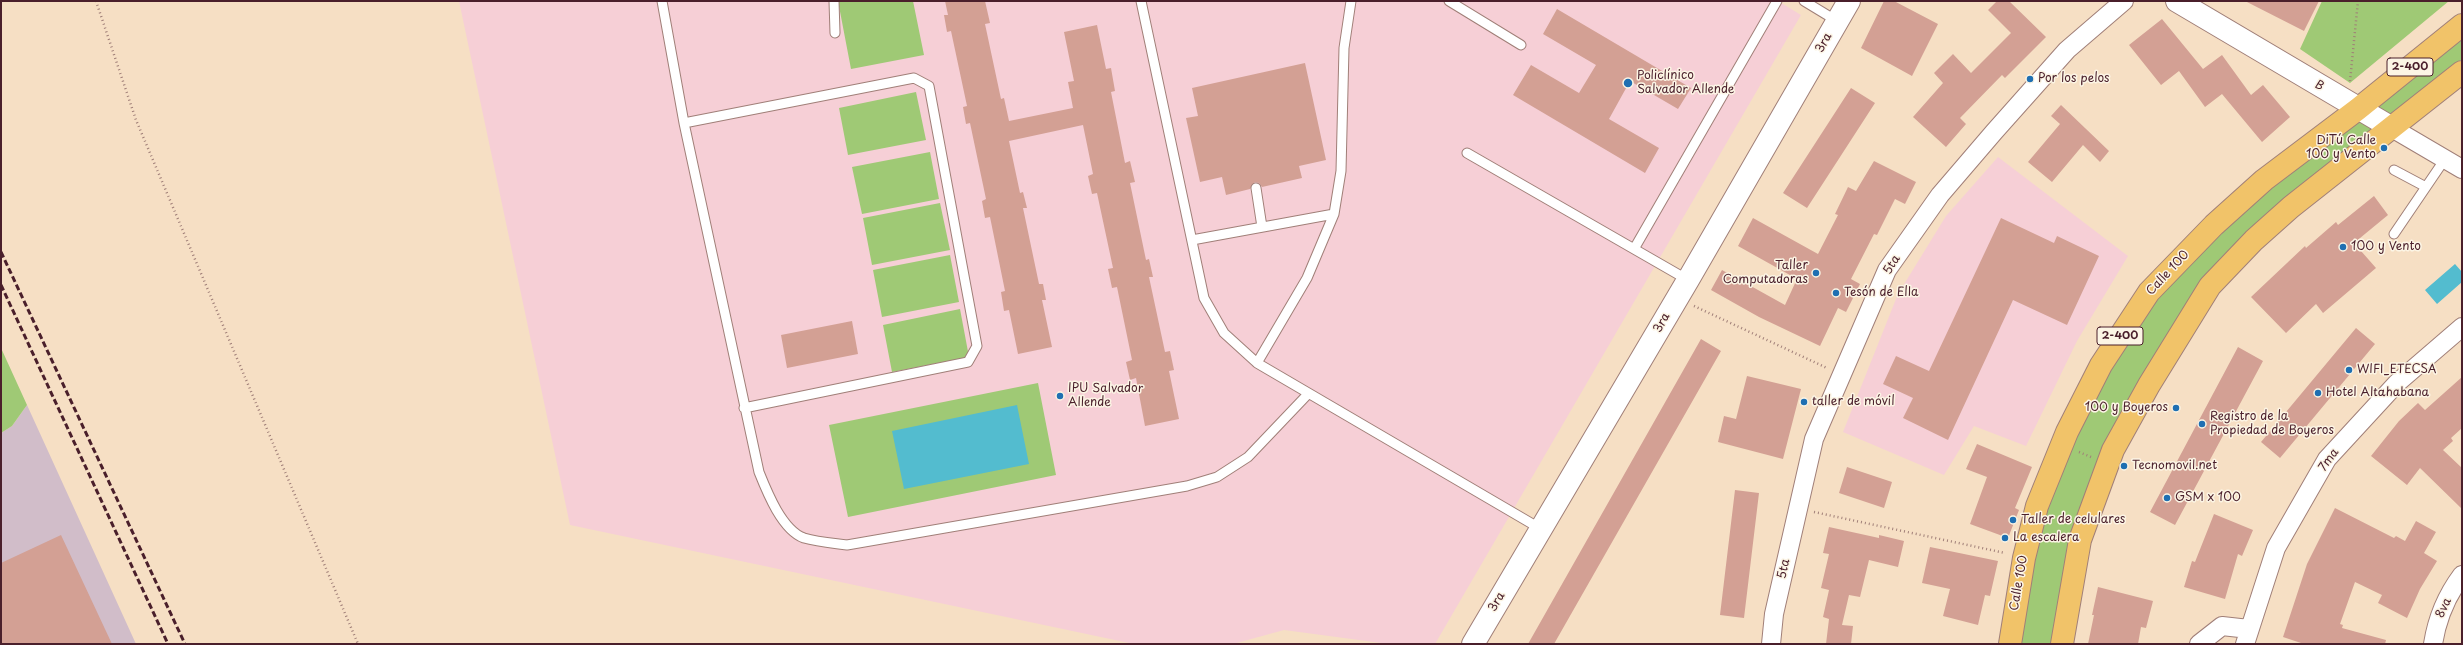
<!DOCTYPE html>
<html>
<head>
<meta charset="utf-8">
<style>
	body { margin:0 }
	#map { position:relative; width:2463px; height:645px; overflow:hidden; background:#f6dfc4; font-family:"Playpen Sans",sans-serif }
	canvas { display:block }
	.frame { position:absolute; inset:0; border:2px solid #4a1f2b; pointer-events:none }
</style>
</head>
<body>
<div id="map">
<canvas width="2463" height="645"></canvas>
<div class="frame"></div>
</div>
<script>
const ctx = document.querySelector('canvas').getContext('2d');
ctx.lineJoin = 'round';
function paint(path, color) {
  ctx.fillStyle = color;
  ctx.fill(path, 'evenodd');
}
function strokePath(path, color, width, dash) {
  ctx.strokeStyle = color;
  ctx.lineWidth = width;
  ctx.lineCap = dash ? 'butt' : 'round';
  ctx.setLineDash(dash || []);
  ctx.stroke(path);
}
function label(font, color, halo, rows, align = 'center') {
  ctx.font = font + ' "Playpen Sans",sans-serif';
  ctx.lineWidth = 3;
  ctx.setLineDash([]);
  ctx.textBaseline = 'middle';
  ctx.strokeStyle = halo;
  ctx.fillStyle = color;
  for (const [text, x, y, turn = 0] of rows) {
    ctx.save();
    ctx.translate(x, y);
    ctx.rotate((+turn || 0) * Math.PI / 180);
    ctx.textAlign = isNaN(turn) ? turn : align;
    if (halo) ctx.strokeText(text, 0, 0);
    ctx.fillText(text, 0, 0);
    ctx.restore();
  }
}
paint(new Path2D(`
	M459,1h1319l23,14 -366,629h-46l-105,-14 -51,14h-99l-564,-119z
	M1998,157l130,99 -51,85 -51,105 -52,-20 -30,49 -101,-43 55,-138 48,-78z`), '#f6cfd6');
paint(new Path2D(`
	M27,405l109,239h-135v-211l11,-7z`), '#d1bdc9');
paint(new Path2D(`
	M838,1h75l11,54 -73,14z
	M2322,1h127l-99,82 -50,-34z
	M2462,38v21l-71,56 -15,-8z
	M916,92l10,48 -78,15 -9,-47z
	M2359,121l14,9 -170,151 -66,103 -31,59 -36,98 -19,103h-31l11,-72 15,-64 30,-74 32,-61 48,-74 69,-71 45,-40z
	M930,152l9,47 -77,15 -10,-47z
	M940,203l10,47 -78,15 -9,-47z
	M950,255l9,47 -77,15 -9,-47z
	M960,309l9,48 -77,15 -9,-47z
	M1,348l26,57 -15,21 -11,7z
	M1038,383l18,92 -208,42 -19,-92z`), '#9fc975');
paint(new Path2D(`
	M2455,264l7,8v10l-25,22 -12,-14z
	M1017,405l12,59 -125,25 -12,-58z`), '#53bccf');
paint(new Path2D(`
	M945,1h40l5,22 -5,1 16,75 3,-1 5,23 64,-13 -5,-26 6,-1 -10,-49 33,-7 9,44 5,-1 4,23 -4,1 14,71 5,-2 5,21 -5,1 16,77 3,-1 4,18h-4l16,75 5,-1 4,19 -5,1 10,48 -34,7 -9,-48 -6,2 -4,-18 6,-2 -15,-73 -5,1 -4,-19 5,-1 -16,-75 -5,1 -4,-18 5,-2 -10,-49 -74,16 11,52 3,-1 4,16h-4l16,76h4l3,16h-4l10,47 -34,7 -9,-44 -5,1 -3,-19 4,-1 -15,-74 -5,1 -3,-17 4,-2 -16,-76 -4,1 -3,-17 4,-1 -16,-75 -4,1 -3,-17h4z
	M1884,1h10l44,23 -26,52 -51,-28z
	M1997,1h12l37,36 -41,41 -3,-3 -42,43 6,6 -20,23 -33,-30 30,-34 -9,-10 19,-19 18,19 40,-40 -23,-23z
	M2245,1h74l-15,30z
	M1557,9l134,79 -13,21 -48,-28 -21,38 50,29 -14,25 -132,-78 18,-30 48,28 17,-28 -53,-31z
	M2162,19l41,50 19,-14 29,40 12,-10 27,32 -28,25 -40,-48 -17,13 -26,-36 -18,14 -32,-40z
	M1305,63l21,97 -27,6 3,12 -40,9 -3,-4 -4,-1 -5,7 -24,6 -4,-18 -22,5 -14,-64 12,-2 -6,-28z
	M1851,88l24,15 -68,105 -24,-15z
	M2061,105l48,46 -9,11 -17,-17 -31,37 -24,-20 32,-38 -9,-8z
	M1874,161l42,21 -11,22 -10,-5 -18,36 -3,-1 -23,45 9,5 -14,28 -8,-4 -18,38 -61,-29 -48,-27 11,-20 63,35 12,-26 -59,-33 15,-28 65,36 20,-39 -3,-1 13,-27 8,4z
	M2374,196l14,19 -34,28 22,25 -53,45 -7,-9 -30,29 -35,-36 54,-51 1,2 30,-26 2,3z
	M2001,218l53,25 3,-7 42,20 -32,69 -54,-25 -65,140 -45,-22 10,-20 -30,-14 13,-28 33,15z
	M852,321l6,33 -71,14 -6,-33z
	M2356,328l19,16 -95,114 -19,-16z
	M1701,339l20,12 -167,293h-26z
	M2238,347l25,14 -88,164 -25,-13z
	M1747,376l54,13 -18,70 -65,-17 6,-26 12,3z
	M2462,377v51l-11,10 2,3 -10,9 19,18v41l-42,-41 -13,17 -36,-29 28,-35 19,-18 7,7z
	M1977,444l55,23 -17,41 4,2 -11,28 -38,-14 17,-47 -21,-8z
	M1847,467l45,15 -8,26 -45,-15z
	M1735,490l24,3 -15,125 -24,-3z
	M2335,508l59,30 2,-2 9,5 11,-20 20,11 -12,21 13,8 -17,28 -13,29 -29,-15 4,-8 -27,-13 -15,42 3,1 -1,3 44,12 -1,4h-81l-21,-7 24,-73z
	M2214,514l39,16 -11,26 -4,-2 -13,45 -41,-12 8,-26 3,1z
	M1829,527l50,11v-3l25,6 -6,26 -29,-7 -9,37 -11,-2 -7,30 11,1 -2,18h-25l3,-25 -6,-2 6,-27 -8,-2 8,-34 -6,-1z
	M61,535l51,109h-111v-81z
	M1930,547l68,14 -8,35 -5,-1 -7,30 -35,-9 7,-27 -28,-6z
	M2098,587l55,14 -7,27 -5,-1 -3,17h-50l6,-29h-2z`), '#d3a094');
const service = new Path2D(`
	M662,1l22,122 75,349c8,20 23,58 45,66 14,4 28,5 43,7l340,-59 30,-9 31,-20 60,-63
	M834,1l1,32
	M1141,1l63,297 20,35 33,30 284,166
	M1449,1l72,44
	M1804,1l33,20
	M684,123l230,-45 15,8 48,260 -9,16 -224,46
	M1467,153l221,127
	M2394,170l32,17
	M1256,188l6,39
	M2394,234l51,-75
	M1192,240l142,-26
	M1634,249l143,-248
	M1257,363l50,-85 27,-64 7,-43 3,-123 7,-47`);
const minor = new Path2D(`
	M2392,128l70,41
	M1771,644l3,-30 40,-175 73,-169 53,-75 54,-63 73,-82 57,-49
	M2199,644l23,-18 27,3
	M2245,644l31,-96 51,-89 70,-76 65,-56
	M2433,644c4,-25 14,-49 29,-69`);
const tertiary = new Path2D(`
	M2177,1l215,127
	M1473,644l215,-364 161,-279`);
const trunk = new Path2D(`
	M2010,644l14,-86 13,-52 30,-74 34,-67 48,-73 65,-67 50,-45 94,-71 104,-84
	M2062,644l18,-104 33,-90 36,-65 61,-99 44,-46 37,-33 171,-135`);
strokePath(service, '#a07f78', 11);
strokePath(minor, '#a07f78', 20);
strokePath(tertiary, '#a07f78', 24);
strokePath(trunk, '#a07f78', 24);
strokePath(new Path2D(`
	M96,1l40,119 222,524
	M2350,81l8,-80
	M1694,306l133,62
	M2079,452l12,5
	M1814,512l191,41`), '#a07f78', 2.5, [1, 3]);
strokePath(service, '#fff', 9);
strokePath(minor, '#fff', 18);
strokePath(tertiary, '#fff', 22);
strokePath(trunk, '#f1c369', 22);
strokePath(new Path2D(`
	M1,252l184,392
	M1,285l167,359`), '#4a1f2b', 3, [6, 3]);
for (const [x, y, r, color] of [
	[2030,79,4,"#1f6fb2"],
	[1628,83,5,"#1f6fb2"],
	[2384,148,4,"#1f6fb2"],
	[2343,247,4,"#1f6fb2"],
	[1816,273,4,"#1f6fb2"],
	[1836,293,4,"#1f6fb2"],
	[2349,370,4,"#1f6fb2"],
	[2318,393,4,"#1f6fb2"],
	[1060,396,4,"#1f6fb2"],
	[1804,402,4,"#1f6fb2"],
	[2176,408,4,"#1f6fb2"],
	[2202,424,4,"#1f6fb2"],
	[2124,466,4,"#1f6fb2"],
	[2167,498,4,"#1f6fb2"],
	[2013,520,4,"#1f6fb2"],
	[2005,538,4,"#1f6fb2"]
]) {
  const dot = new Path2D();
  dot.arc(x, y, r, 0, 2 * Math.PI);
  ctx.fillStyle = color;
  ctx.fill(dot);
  strokePath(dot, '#fcf5e5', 1.5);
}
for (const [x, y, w] of [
	[2410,67,46],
	[2120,336,46]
]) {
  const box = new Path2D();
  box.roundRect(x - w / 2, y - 9, w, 18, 3);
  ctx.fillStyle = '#fcf5e5';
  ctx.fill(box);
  strokePath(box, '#4a1f2b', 1);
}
label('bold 11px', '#4a1f2b', null, [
	["2-400",2410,67],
	["2-400",2120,336]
]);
label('12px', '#4a1f2b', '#fcf5e5', [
	["3ra",1824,43,-60],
	["B",2319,86,31],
	["5ta",1892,265,-58],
	["Calle 100",2168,273,-47],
	["3ra",1662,323,-60],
	["7ma",2329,460,-53],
	["5ta",1784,569,-77],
	["Calle 100",2019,583,-80],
	["3ra",1497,602,-59],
	["8va",2444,608,-65]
]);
label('12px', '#4a1f2b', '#fcf5e5', [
	["Policlínico",1637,76],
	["Salvador Allende",1637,90],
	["Por los pelos",2038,79],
	["DiTú Calle",2376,141,"right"],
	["100 y Vento",2376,155,"right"],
	["100 y Vento",2351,247],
	["Taller",1808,266,"right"],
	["Computadoras",1808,280,"right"],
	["Tesón de Ella",1844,293],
	["WIFI_ETECSA",2357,370],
	["IPU Salvador",1068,389],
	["Allende",1068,403],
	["Hotel Altahabana",2326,393],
	["taller de móvil",1812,402],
	["100 y Boyeros",2168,408,"right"],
	["Registro de la",2210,417],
	["Propiedad de Boyeros",2210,431],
	["Tecnomovil.net",2132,466],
	["GSM x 100",2175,498],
	["Taller de celulares",2021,520],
	["La escalera",2013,538]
], 'left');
</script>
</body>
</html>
